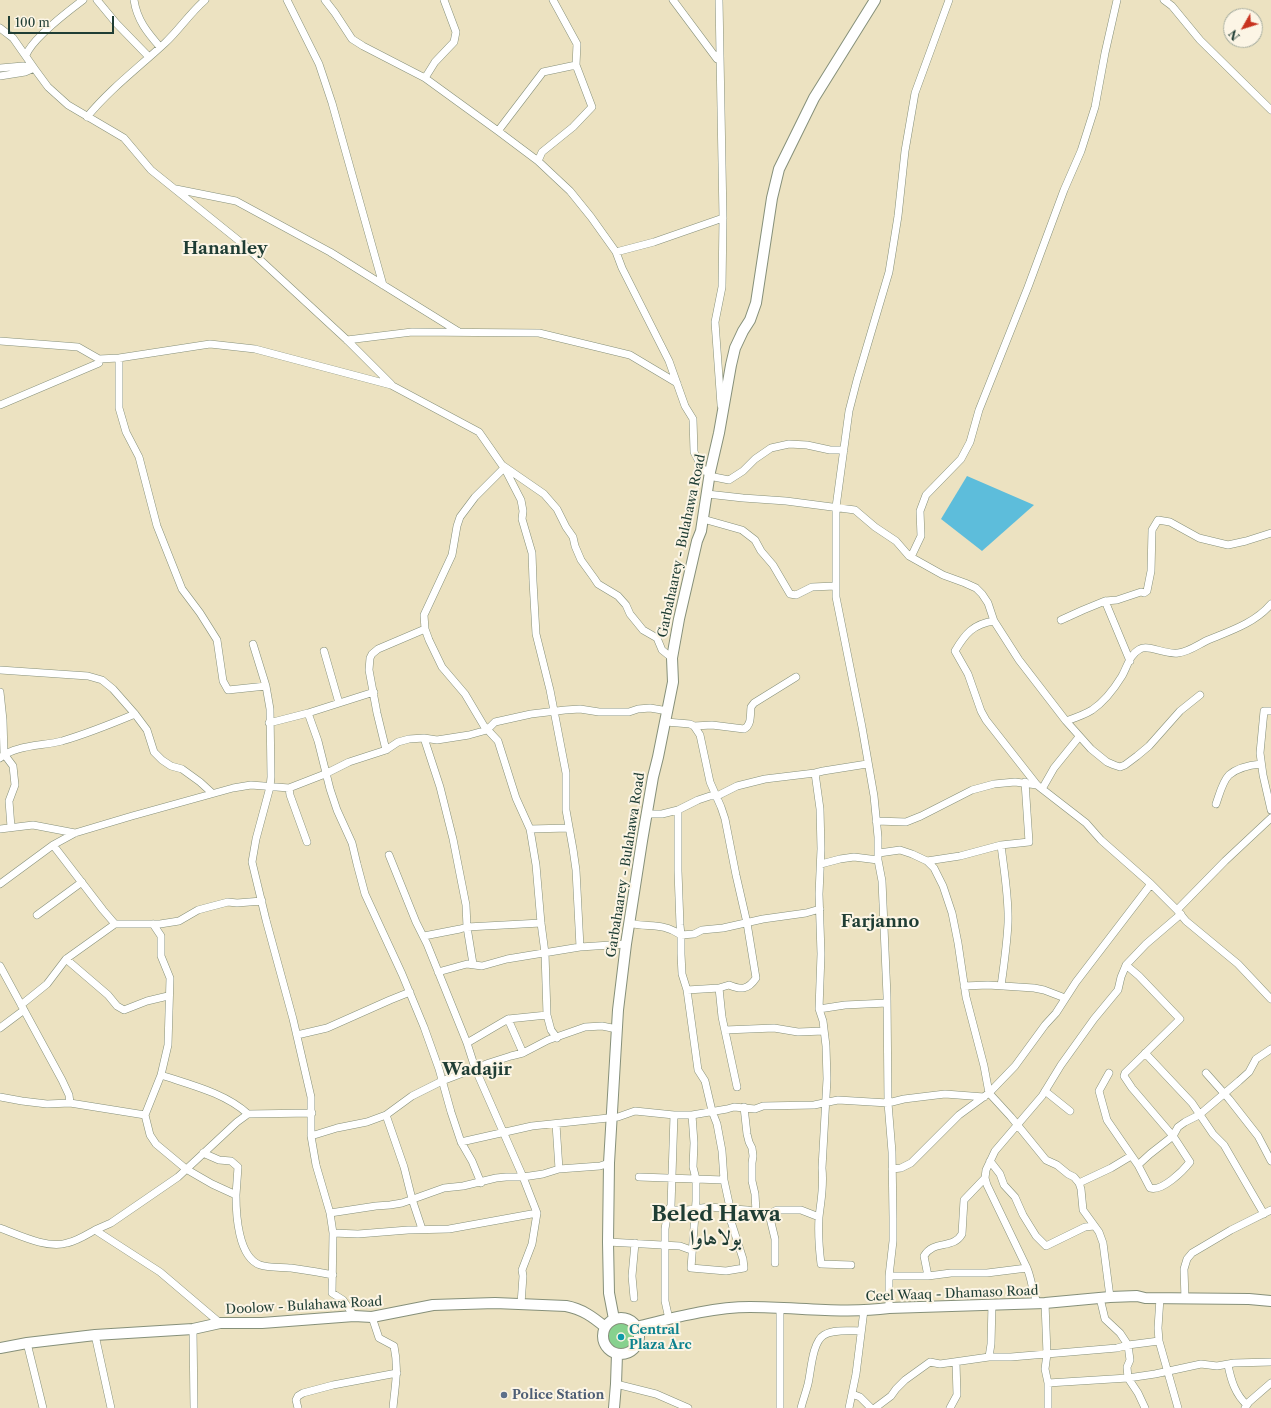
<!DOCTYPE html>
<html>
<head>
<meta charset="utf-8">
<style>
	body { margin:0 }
	#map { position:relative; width:1271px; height:1408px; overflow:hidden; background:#ece2c1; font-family:"Libre Caslon Text",serif }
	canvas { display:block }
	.north { position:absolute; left:1223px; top:8px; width:40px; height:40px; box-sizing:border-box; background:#fcf5e5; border:1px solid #a4ab9e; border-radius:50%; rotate:231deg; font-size:11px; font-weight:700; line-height:16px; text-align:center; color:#1f3d34 }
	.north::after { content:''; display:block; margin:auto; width:14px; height:18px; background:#c8321e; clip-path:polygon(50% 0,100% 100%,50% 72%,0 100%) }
	.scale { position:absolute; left:8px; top:16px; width:106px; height:18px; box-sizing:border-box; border:2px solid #1f3d34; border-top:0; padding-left:5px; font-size:12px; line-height:14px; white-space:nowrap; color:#1f3d34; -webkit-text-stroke:3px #fcf5e5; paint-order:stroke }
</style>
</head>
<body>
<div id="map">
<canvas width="1271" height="1408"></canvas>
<div class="north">N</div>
<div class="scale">100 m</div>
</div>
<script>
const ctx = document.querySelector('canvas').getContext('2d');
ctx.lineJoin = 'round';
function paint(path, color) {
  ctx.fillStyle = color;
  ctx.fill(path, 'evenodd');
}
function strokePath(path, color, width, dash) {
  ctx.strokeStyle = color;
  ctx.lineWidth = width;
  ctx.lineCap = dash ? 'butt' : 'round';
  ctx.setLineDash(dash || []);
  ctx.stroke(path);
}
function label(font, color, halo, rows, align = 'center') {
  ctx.font = font + ' "Libre Caslon Text",Amiri,serif';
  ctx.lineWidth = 4;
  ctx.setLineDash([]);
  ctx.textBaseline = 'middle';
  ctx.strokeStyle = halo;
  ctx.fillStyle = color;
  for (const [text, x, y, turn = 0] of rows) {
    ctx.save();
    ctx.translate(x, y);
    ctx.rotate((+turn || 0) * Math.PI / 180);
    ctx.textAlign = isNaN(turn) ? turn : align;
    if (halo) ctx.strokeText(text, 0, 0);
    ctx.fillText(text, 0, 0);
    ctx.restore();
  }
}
paint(new Path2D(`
	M606 1337a14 14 0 1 1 28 0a14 14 0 1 1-28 0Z`), '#87d18e');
paint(new Path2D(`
	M967,476l67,29 -52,46 -41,-32z`), '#5dbddb');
const street = new Path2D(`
	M97,0l19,23 33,34
	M134,0c3,20 13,32 26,47
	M287,0l32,64 13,39 51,182
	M325,0l10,13 17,26 11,7 62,32 73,53 40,30 17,16 15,14 21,26 25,35 6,16 47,93 16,45 8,13 1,33 10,19 6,1
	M673,0l44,59h3
	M719,0l4,218 -1,69 -7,35 6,83
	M1164,0l8,6 28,34 71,70
	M0,28l13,10 21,30 -9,4 -25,4
	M26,55c7,-17 41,-43 57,-55
	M0,68l23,-2 11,2 14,19 20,18 56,33 27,32 92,74 104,96 44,44
	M425,78l10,-16 19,-20 2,-10 -12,-32
	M87,117c23,-28 51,-49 78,-74 14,-13 25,-30 40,-43
	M498,131l45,-59 33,-7
	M538,161l4,-9 31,-25 19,-20 -16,-42 1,-21 -24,-44
	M176,189l60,12 94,51 129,80
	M616,252l38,-10 69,-24
	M347,340l65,-8 127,1 91,22 47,28
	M0,341l78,6 21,12 20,-1 91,-14 45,5 136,36 88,47 23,33 42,29 13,15 9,18 7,10 2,9 6,14 13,18 4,6 20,12 8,9 4,9 13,16 14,8 5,12 10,8
	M119,358v50l7,24 13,25 18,69 25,63 18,24 17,27 6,41 5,9 38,-4
	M0,405l99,-42v-4
	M504,467l17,33 2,11 -1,8 10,34 1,28 3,53 14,56 16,83v37l7,39 3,21 4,77
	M504,468l-29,29 -15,20 -3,9 -5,29 -28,60 1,14 4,11 13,27 23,27 19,32 14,15 18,57 14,31 6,36 5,58 4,30 2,62 4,15 6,8
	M709,476l20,4 14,-9 12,-12 16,-11 18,-4 18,1 23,5h14
	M707,494l36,4 43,3 69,9 20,17 21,14 13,15 34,19 22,8 11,5 6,6 6,9 6,18 25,39 47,61 25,28 16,13 7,3 6,2 5,-2 12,-9 12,-10 31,-35 20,-16
	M703,519l39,11 13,10 6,11 12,14 17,29 6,1 16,-8 23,-1
	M911,557l10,-21 -1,-25 6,-16 35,-36 9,-17 9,-32 49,-123 36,-97 17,-39 14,-44 10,-54 12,-53
	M1105,601l25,60
	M1061,620l22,-10 22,-9 12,-1 24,-8 3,1 3,-2 4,-20 1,-41 6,-10 12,2 29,16 29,7 18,-4 25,-8
	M994,621c-21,3 -29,13 -39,30l13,23 13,37 5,9 51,65 49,38 15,17 50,44 26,26 9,11 52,43 33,35
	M253,644l13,42 4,23 1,68 -1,10 -14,52 -4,23 14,58 27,99 18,78v39l5,29 14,48 3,20 -1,60 11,7 11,16
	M324,651l15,52
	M0,670l88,6 14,4 11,9 22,25 12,16 7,22 8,8 9,6 11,3 18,13 12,11
	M0,692l3,28 1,34 9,12 2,19 -6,16 2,26
	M1271,711h-7l-4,42 3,22 8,35
	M308,713l10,28 12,48 7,21 15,33 5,21 8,30 37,80 22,53 15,42 12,43 10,30 11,19 9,22
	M1066,721c9,-3 18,-6 26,-11 12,-8 22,-21 30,-34 5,-9 8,-22 18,-27 8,-5 25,6 38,4 11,-1 21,-9 30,-13 22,-9 47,-17 63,-36
	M666,722l24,2 4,2 6,9 10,47 11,25 4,12 11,56 11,48 9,55c-8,12 -15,12 -27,7l-10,3 -32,2
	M269,723l39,-10 66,-21
	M694,726l18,-1 32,4c8,-4 6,-15 7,-22l3,-4 42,-26
	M424,738l16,49 13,52 13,66 1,22 6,37
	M386,750l-9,-37 -8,-43 1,-12 2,-4 6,-5 47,-20
	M0,758c14,-13 43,-12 62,-17 24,-7 49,-17 73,-27
	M815,773l5,36 1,40 -2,45 2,60 -2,55 4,12 3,25 1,33 -5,89c2,19 -1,31 -3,49 -1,16 0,31 2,47l30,1
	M289,788l1,7 17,47
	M1042,789l12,-21 25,-31
	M1216,804c3,-8 6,-22 13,-29 8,-7 21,-10 32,-11
	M678,810v61l2,54 1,10 13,-1 8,-4 21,-2 40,-9 43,-6 14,-4
	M647,814h15l16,-4 20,-10 12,-4h7l20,-10 28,-7 50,-6 8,-2 44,-7
	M876,821l30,1 15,-6 51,-26 22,-6 21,-2 22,3
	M0,829l33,-4 42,8
	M530,829l39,-1
	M53,845l50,65 12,14h45l19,-3 19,-11 11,-3 19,-5 9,1 25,-2
	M879,853l21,-3 12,4 15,7 7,7 9,18 9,27 6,30 8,54 18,69 5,27 22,24 35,43 11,5 11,9 6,3 5,6 2,6 2,21 16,22 4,11 7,54
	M389,855l27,67 11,22 40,99 8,25 48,109 14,36 -5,31 -10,26 1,6 -2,28
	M927,861l33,-5 41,-11 28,-3 -4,-60
	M821,864l19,-5 14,-2 24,3
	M0,884l53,-39 22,-12 57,-17 101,-28 18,-3 38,3 36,-14 24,-12 37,-12 12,-8 11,-3 15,-1 13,2 32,-5 18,-5 8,-8 36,-8 34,-4 15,-1 19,3h30l9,-3 12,-1 18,3
	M1177,910l48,-49 46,-43
	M37,915l45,-33
	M629,923c19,5 33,-1 52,12v19l1,20 5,16 11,80 7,11 7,30 5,13 5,27 2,29 5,23 -2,6 16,50 1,9 -18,3 -35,-3 5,-67v-22l-3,-12 1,-24 -2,-28
	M424,936l36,-7 7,-2 74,-4
	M66,959l42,36 9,11 7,4 23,-9 21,-5
	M0,966l62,114 7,15 1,8
	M438,972l29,-8 15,2 25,-7 73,-12 46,-3
	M964,986l24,-1 46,3 10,2 21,8
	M1001,986c3,-21 6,-42 7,-63 1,-25 -4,-52 -7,-78
	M719,988l3,29 15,70
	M21,1005l26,-21 19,-25 49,-35
	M819,1009l26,-4 42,-2
	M508,1019l15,34
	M0,1028l24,-18
	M725,1030l49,-2 24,4 26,-1
	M297,1035l30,-7 63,-28 20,-8
	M467,1043l41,-24 39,-4
	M1145,1053l47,50 21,31 11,11 40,69
	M1109,1073l-10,18 8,29 31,45 12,23c12,4 33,-17 40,-26l-17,-26 -41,-48 -8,-12 1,-3 55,-54 -41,-43 -13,-11
	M1206,1073l23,26 29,37 13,25
	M161,1075c30,10 64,18 87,39
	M1045,1091l25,20
	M0,1097l22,4 25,3 23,-1 75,12 5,20 6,9 30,25 26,15 24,11c0,19 2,62 24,70 9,3 21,2 31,3 14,2 28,4 42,7
	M744,1107l3,27 2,8 3,6 1,8 -1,7v18l3,13 1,18
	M145,1115l16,-40 7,-30 2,-67 -9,-22v-20l-8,-12
	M386,1115l18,52 8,32 10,30
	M556,1124l3,45
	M311,1136l26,-8 30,-6 19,-7 26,-19 30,-15 47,-18 22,-7 12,-3 25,-13 37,-13 17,-1 15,3
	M461,1142l71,-16 86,-9 17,-6 39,4h18l35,-6 7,-2 21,2 8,-3 51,-1 24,-5 50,3 16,-4 41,-5 39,3
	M203,1153l16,7 12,1 7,6 -2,28
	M990,1161l10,13 4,11 11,12 8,18 13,21 10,10 39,-19 9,-1
	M1138,1165l12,-11 23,-18 5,-9 7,-5 14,-7 40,-34 10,-9 7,-13 15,-10
	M892,1169l9,-1 10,-5 48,-48 30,-22 26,-27 30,-41 11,-12 20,-31 75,-98
	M639,1177l85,3
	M1079,1183l32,-15 20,-12
	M668,1210h19l22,-3 38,3 22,4 8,-4h24l18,7
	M330,1213l46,-7 14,-1 12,-2 42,-15 19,-2 33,-8 10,-1h17l20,-3 16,-5 41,-3 9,-3
	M769,1214l6,25v24
	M0,1228c19,7 47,21 67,15 10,-2 19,-8 28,-13l65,42 60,51
	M95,1230l16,-7 67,-46 59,-55 11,-8 64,-1
	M333,1233l25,1 50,-4 41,-1 88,-16
	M608,1242l72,4 11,4
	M889,1276h39l23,-3h36l40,-5
	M928,1276l-4,-20c10,-17 29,-6 38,-22l2,-34 21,-22
	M634,1298l-2,-22 3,-33
	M1100,1298l5,21 15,14 8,12 2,15 -3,7 1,11 10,15 7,15
	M1160,1298l-2,30 1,13 19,67
	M1185,1299l-1,-30 3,-10 5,-6 39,-23 40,-20
	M1037,1302c-5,-11 -5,-22 -10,-34l-40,-83 -2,-7 1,-8 9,-19 47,-55 19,-31 33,-46 24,-29 3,-13 5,-12 20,-21 35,-30
	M1045,1303l2,51 -2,15 3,14v25
	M889,1308v-32l4,-35v-23l-1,-66 -4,-49 -1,-107 -5,-115 -4,-21v-23l-4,-41 -12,-69 -26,-130v-90l13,-96 8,-31 32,-108 9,-56 7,-65 10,-58 34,-93
	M372,1317l7,21 15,8c5,24 1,39 -1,62
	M669,1319l-4,-18v-72l3,-19 3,-4 3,-91
	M193,1329l1,79
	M95,1335l16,73
	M27,1343l16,65
	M989,1357l2,-13 1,-40
	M1228,1365c3,15 7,29 19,40
	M1048,1383l80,-5 27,-4 46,-10 16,2 17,-3 37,-1
	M616,1384l40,10 32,14
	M852,1394l8,3 11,11
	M298,1408l-2,-8 2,-4 5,-3 30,-8 64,-12
	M780,1408v-99
	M801,1408c2,-8 5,-16 7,-24 3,-12 4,-42 16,-49 10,-6 26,-4 37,-4
	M849,1408l7,-34 8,-64
	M875,1408l16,-12 5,-7 9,-9 25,-18 10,2 49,-7h22l106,-9 11,-3 31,-4
	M950,1408l7,-13 -1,-33
	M1245,1408l4,-6 22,-19`);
const secondary = new Path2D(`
	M603 1336a18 18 0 1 1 36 0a18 18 0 1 1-36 0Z
	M614,1319l-5,-26 -1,-51 1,-79 9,-153 8,-66 16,-103 11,-64 5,-20 15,-75 -1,-24 7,-39 18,-78 4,-10 9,-59 9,-39 12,-68 4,-17 8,-17 7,-11 6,-17 16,-105 7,-29 35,-71 61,-98
	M636,1327c37,-9 77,-20 114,-20 46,0 94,7 139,1l156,-5 65,-6 27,-1 8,2 104,1 22,2
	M0,1348l27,-5 68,-8 98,-6 27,-6h42l92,-7 18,1 61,-12 62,-2 71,3c16,3 27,11 39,21
	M614,1408l2,-24 1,-30`);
strokePath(street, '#86907a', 8);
strokePath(secondary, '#86907a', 12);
strokePath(street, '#fff', 7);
strokePath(secondary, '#fff', 10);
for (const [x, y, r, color] of [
	[621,1337,4,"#0f9aa8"],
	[504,1395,4,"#5c6f8a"]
]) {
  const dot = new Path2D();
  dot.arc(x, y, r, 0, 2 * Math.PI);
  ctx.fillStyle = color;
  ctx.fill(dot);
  strokePath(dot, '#fcf5e5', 1.5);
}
label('13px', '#1f3d34', '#fcf5e5', [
	["Garbahaarey - Bulahawa Road",682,546,-78],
	["Garbahaarey - Bulahawa Road",626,865,-81],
	["Ceel Waaq - Dhamaso Road",952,1294,-2],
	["Doolow - Bulahawa Road",304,1306,-3]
]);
label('bold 13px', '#0d838f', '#fcf5e5', [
	["Central",629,1330],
	["Plaza Arc",629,1345]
], 'left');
label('bold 13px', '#4e5e75', '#fcf5e5', [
	["Police Station",512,1395]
], 'left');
label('bold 17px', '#1f3d34', '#fcf5e5', [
	["Hananley",225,249],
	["Farjanno",880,922],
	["Wadajir",477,1070]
]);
label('bold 21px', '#1f3d34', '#fcf5e5', [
	["Beled Hawa",716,1215],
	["بولاهاوا",716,1239]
]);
</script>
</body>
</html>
